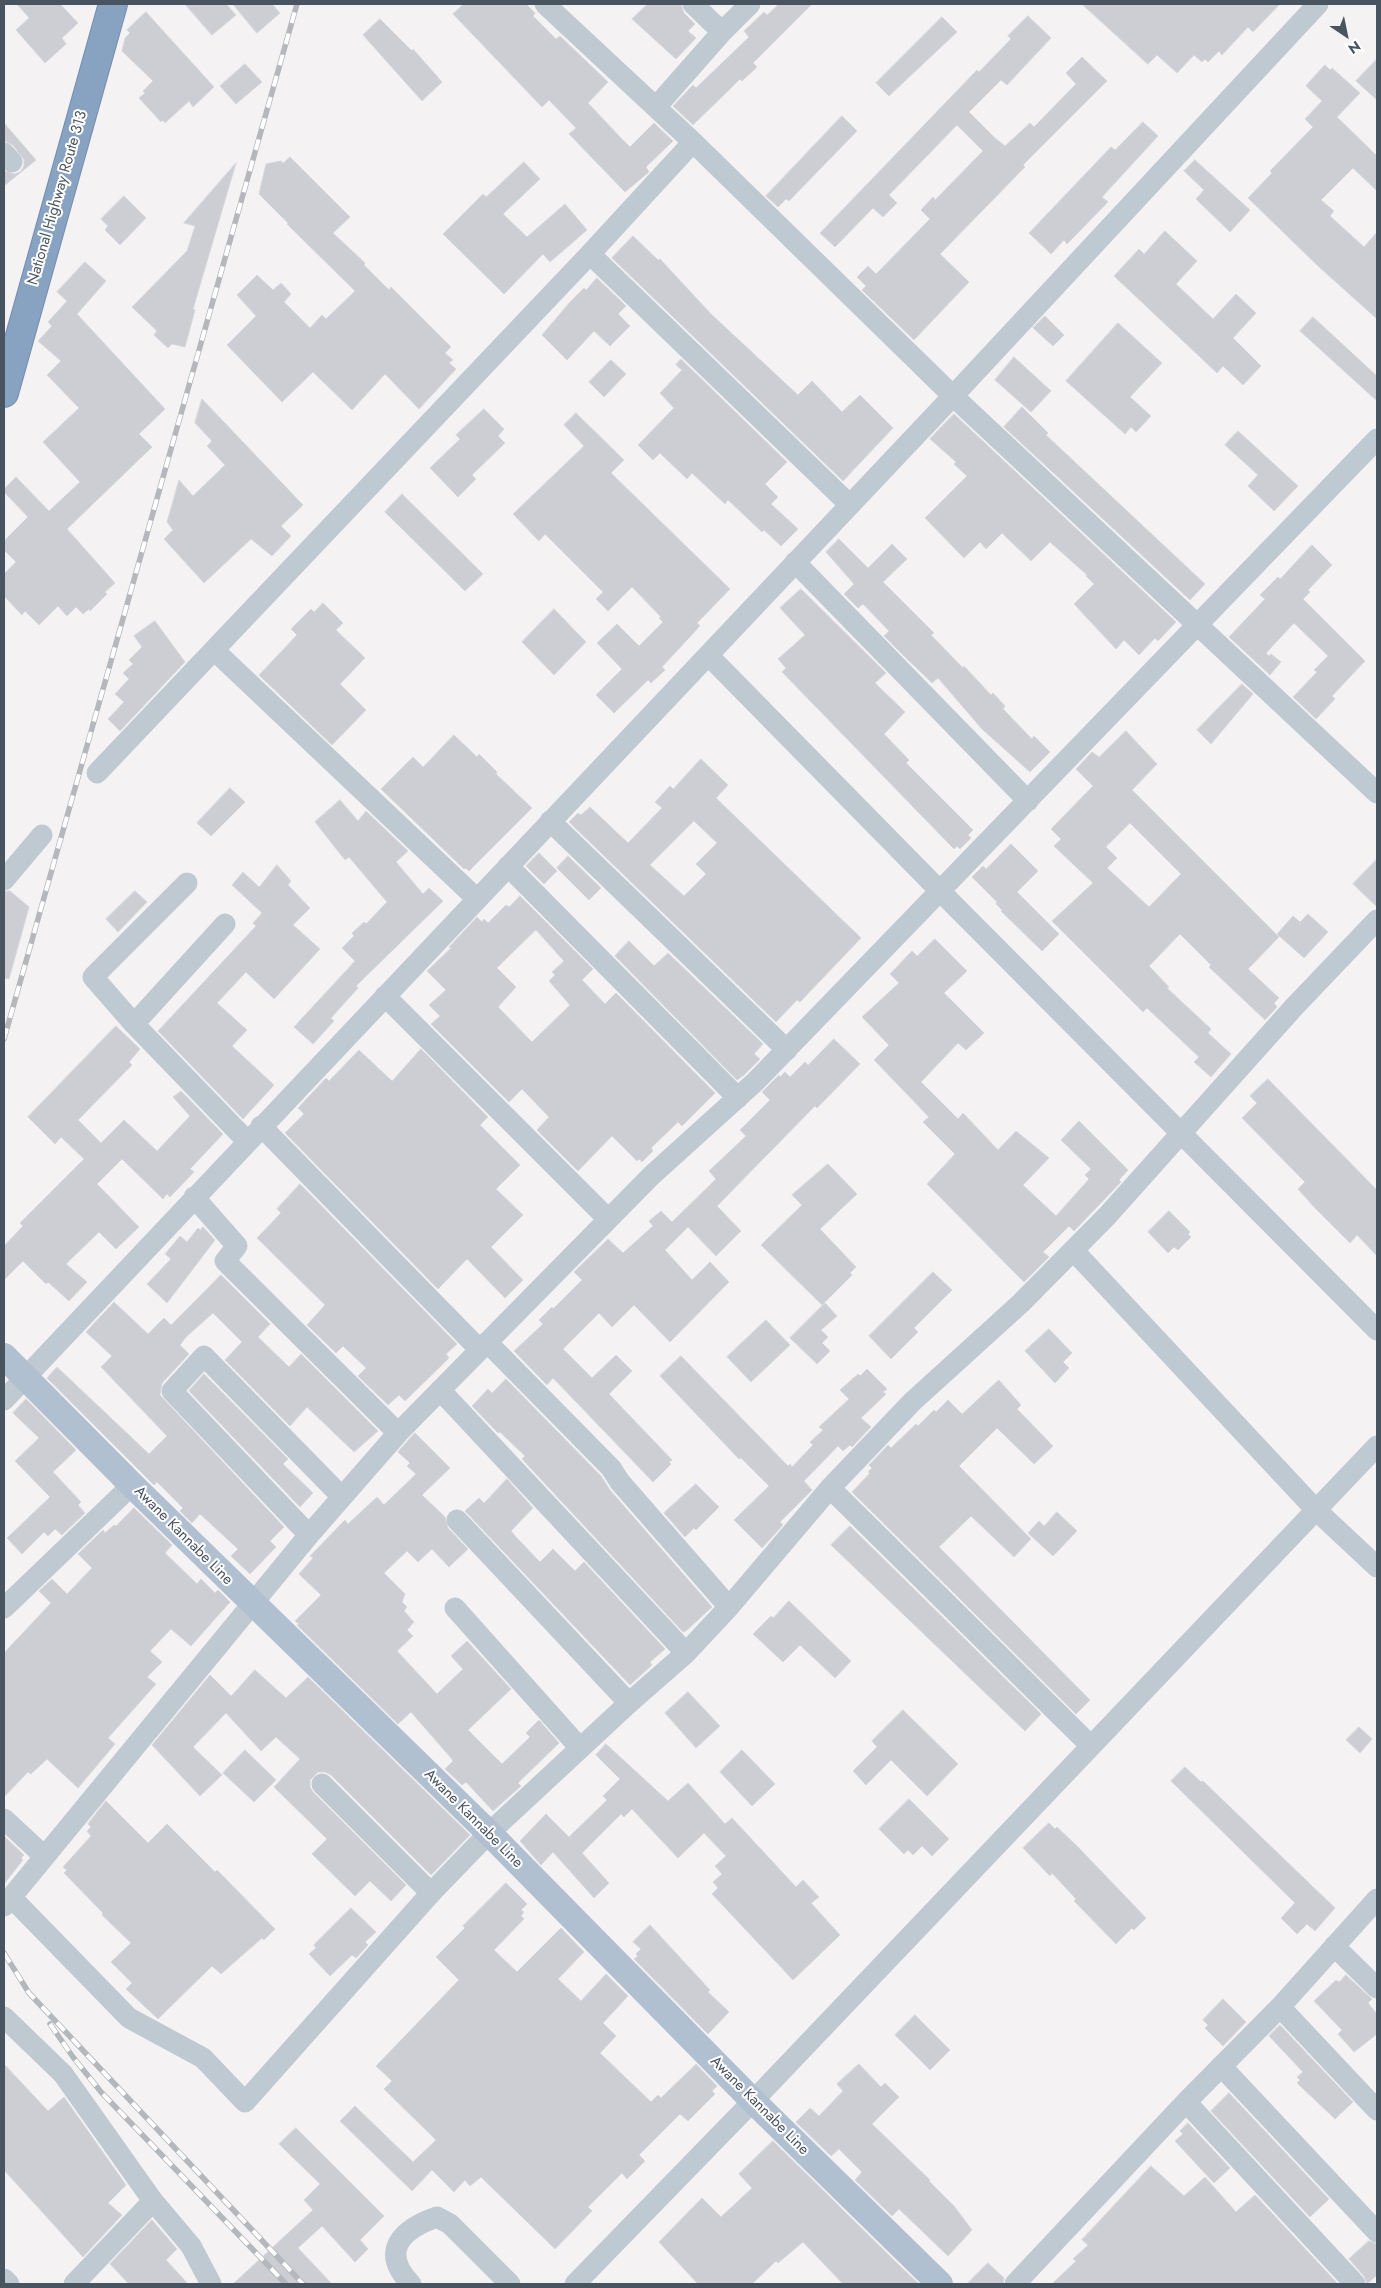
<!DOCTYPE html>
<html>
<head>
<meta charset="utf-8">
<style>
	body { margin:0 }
	#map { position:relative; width:1381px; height:2288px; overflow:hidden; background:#f4f2f2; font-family:Jost,sans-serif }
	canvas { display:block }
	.frame { position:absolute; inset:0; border:5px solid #495461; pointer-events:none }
	.north { position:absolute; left:1321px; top:10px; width:50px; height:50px; -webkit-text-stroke:4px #fff; paint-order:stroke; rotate:146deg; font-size:14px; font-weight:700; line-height:20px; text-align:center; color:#495461 }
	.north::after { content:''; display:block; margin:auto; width:18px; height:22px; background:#495461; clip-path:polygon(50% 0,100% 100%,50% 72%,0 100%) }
</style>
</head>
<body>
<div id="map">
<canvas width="1381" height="2288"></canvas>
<div class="frame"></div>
<div class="north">N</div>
</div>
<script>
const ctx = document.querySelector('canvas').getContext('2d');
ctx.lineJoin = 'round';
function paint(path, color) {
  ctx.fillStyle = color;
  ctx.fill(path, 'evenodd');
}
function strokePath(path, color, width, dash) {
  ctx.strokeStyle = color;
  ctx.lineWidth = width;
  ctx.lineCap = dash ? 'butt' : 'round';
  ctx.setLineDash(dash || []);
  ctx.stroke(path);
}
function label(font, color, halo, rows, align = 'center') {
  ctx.font = font + ' Jost,sans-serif';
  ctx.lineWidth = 4;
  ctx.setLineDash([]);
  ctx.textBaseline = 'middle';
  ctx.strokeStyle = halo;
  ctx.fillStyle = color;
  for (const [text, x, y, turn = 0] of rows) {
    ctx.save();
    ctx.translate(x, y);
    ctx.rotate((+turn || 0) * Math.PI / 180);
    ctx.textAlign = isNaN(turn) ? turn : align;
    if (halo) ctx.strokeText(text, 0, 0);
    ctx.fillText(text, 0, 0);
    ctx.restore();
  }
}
const building = new Path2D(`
	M17,4h43l18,19 -16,15 4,6 -21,19 -29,-33 13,-12z
	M185,4h41l10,11 -24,20z
	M233,4h39l8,9 -23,20z
	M464,4h62l9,9 -2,3 23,23 4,-3 48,46 -20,21 33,35 9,9 24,-24 19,18 -27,26 3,5 -24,20 -56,-58 7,-6 -27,-28 -7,7 -89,-93z
	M648,4h33l3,9 11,11 -7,7 8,7 -20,21 -44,-40z
	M779,4h33l-59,59 4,4 -15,14 -2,-2 -9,9 -38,37 -20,-19 20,-21 3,3 53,-51 -5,-6 20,-19 3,3z
	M1082,4h198l-27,28 -5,-5 -26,28 -3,-4 -11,11 -3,-3 -3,3 -8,-7 -17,18 -20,-18 -9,9z
	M146,12l68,75 -21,20 -4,-6 -24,22 -2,-3 -2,2 -22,-24 6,-5 -2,-2 10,-10 -31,-30 3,-13 5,-5 -3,-3z
	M1028,16l23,22 -44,47 -6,-5 -32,32 26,26 10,8 25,-23 4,4 42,-43 -10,-11 16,-16 25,24 -84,84 2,2 -85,87 29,28 -55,58 -52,-50 4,-4 -9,-9 11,-11 8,8 54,-55 -9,-9 12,-13 2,3 48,-49 -26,-26 -68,70 8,8 -14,14 -10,-9 -38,39 -15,-14 157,-163 2,2 32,-33 -3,-3z
	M942,17l15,15 -68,64 -13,-13z
	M380,19l32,32 1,-2 29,33 -20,19 -59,-66z
	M1377,59v41l-21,-19z
	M245,64l17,18 -26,22 -16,-18z
	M1325,65l5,5 2,-2 28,25 -23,24 40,39v35l-24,-23 -32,32 13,11 -4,5 34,31 13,-15v87l-59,-53 -70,-68 24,-25 -2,-2 43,-44 -8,-8 17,-18 -16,-15z
	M842,116l15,15 -68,70 -3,-2 -8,8 -12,-11z
	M1143,122l15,14 -56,61 6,5 -41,42 -3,-4 -13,14 -22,-21 82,-86 4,3z
	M4,123l32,37 -32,26v-15l10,3 6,-2 4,-6v-6l-11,-15 -9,-4z
	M290,157l60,60 -17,16 32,30 -1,2 25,25 2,-3 60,60 -6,6 8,7 -4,3 7,6 -37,40 -34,-35 -33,36 -39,-38 -31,30 -55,-57 29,-29 -19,-21 20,-20 16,15 8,-7 10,11 -7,8 26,26 12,-13 4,4 29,-28 -68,-67 1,-1 -29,-29 7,-30 15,-3 2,2z
	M1195,160l55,50 -20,22 -34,-33 8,-9 -20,-19z
	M524,162l16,17 -37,35 24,23 38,-33 22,26 -37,32 -7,-8 -39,40 -61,-60 40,-40 3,3z
	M236,163l-43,146 2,1 -10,37 -13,-3 -4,4 -14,-13 3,-4 -25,-24 55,-56 8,-25 -11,-3z
	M124,196l22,22 -26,27 -15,-15 3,-4 -7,-7z
	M1165,231l32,30 -21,23 37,35 23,-25 20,19 -23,25 28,28 -18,19 -20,-19 -6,7 -103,-97 25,-27 5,5z
	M633,236l25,24 2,-1 51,55 87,81 14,-14 30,31 18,-17 33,33 -50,53 -231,-223z
	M85,262l21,19 -29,33 88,95 -26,25 13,13 -85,82 48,54 -10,9 2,2 -17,17 -1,-2 -6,5 -7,-7 -9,9 -9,-10 -19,19 -14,-14 -3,4 -18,-19v-22l12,-12 -12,-12v-9l24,-24 -24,-25v-3l12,-12 33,34 31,-29 -37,-40 36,-34 -32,-33 14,-14 -23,-20 14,-15 -4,-4 19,-21 -10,-9z
	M597,278l29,28 -8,8 12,12 -20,20 -16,-15 -27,29 -25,-25 28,-33 14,-14 2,2z
	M1045,316l19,19 -11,11 -20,-18z
	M1313,317l64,59v25l-77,-70z
	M1118,323l44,40 -32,34 21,19 -15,16 -5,-5 -6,7 -59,-53z
	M1014,357l37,34 -20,21 -36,-32z
	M681,359l106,103 -22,22 13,13 -7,7 27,25 -17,17 -17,-16 -2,2 -34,-32 -3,4 -33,-31 -5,6 -27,-26 -7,7 -15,-15 36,-37 -14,-15 22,-23 -6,-5z
	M611,360l15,14 -22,23 -15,-15z
	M202,399l101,106 -22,21 10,10 -19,20 -21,-17 -47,44 -40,-44 9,-9 -6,-8 12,-42 14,16 32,-31 -18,-19 5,-5 -17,-18z
	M1022,407l26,26 -2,2 159,149 -15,16 -186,-173z
	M484,409l20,20 -6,7 7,7 -33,32 4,4 -18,18 -28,-29 30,-29 -4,-4z
	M576,413l48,47 -13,13 119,116 -33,34 3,3 -38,41 3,3 -14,13 -3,-3 -34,33 -18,-18 26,-26 -25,-26 20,-19 22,22 24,-24 -4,-4 2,-1 -29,-30 -24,24 -12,-12 7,-7 -58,-58 -6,7 -26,-27 71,-68 -20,-21z
	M954,414l222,208 -18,19 -3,-3 -16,17 -15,-15 -8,9 -42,-45 20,-20 -8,-8 1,-1 -37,-33 -19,19 -29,-28 -16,16 -6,-7 -16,16 -39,-40 42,-42 -13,-12 2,-2 -26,-23z
	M1238,431l60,55 -24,25 -26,-25 10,-11 -33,-30z
	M402,494l81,80 -18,17 -80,-79z
	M839,539l29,29 24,-24 15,15 -24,23 51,51 -3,2 32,33 1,-2 27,29 2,-2 12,13 -2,3 29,30 2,-3 16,16 -20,20 -48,-43 -44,-51 -6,5 -28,-27 -20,-20 5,-5 -26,-27 -5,4 -14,-14 10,-10 -28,-32z
	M1312,545l20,20 -24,25 2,2 -7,7 62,62 -33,35 3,3 -19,20 -23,-22 24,-25 -3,-2 14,-14 -34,-33 -28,30 3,3 2,-2 10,8 -11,13 -41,-38 36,-38 -5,-4 18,-18 2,2z
	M801,589l85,84 -11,10 30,29 -21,22 25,26 -3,3 67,67 -5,5 3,3 -11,11 -3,-3 -3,3 -172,-177 4,-4 -8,-9 27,-24 -25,-27z
	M323,603l20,20 -7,7 29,28 -25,26 26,26 -34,35 -73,-70 38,-40 -6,-6 20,-20 3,3z
	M554,609l32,33 -32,33 -32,-33z
	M155,621l30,41 -65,69 -12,-12 16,-17 -9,-8 14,-15 -6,-6 10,-9 -4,-4 13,-13 -8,-11z
	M1242,684l11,10 -42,50 -14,-14z
	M1126,731l31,33 -25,26 147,147 -31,32 31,29 -5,5 3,4 -12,13 -56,-53 2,-2 -31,-31 -31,32 20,21 -2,1 44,41 -3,4 23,21 -20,23 -17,-15 5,-5 -52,-49 -4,4 -91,-91 41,-38 -39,-37 7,-7 -10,-10 42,-43 -17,-17 16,-17 7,5zM1130,823l51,51 -32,33 -42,-39 10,-10 -11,-11z
	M454,735l23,22 2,-3 18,18 -1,2 36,34 -63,63 -3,-3 -2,1 -83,-80 32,-32 10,10z
	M701,759l27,26 -12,13 145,140 -61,64 -3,-2 -21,22 -207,-200 9,-9 3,2 9,-8 38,36 34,-35 -7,-6 15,-16 3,3zM694,821l23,22 -21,21 10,10 -22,22 -34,-31z
	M230,788l15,14 -34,34 -14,-13z
	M340,800l18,21 8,-10 42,40 -12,11 27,32 6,-6 14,13 -87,85 2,2 -27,30 3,3 -21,23 -19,-17 61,-66 -13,-13 12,-12 -2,-3 12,-11 2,2 21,-22 -38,-45 -4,3 -30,-38z
	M1011,844l27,27 -21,21 42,42 -17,17 -41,-40 1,-1 -6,-6 1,-2 -25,-25 11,-11 3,3z
	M539,853l18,18 -13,13 -18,-18z
	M568,856l33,32 -12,12 -32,-32z
	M1377,859v48l-24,-23z
	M277,865l14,16 -3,4 22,23 -17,17 27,24 -46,50 -28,-27 -29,31 30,27 -15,16 42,39 -31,34 -85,-88 98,-105 -3,-3 9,-10 -30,-28 11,-13 16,15z
	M10,891l19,16 -20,72 -5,-1v-86z
	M135,891l12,11 -29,30 -12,-13z
	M520,896l73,73 -11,11 23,24 11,-11 99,100 -33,33 -4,-4 -27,26 2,3 -11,11 -3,-3 -2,2 -25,-25 -34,35 -41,-41 12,-13 -27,-28 -13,13 -78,-78 9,-8 -11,-11 17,-15 -19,-19 24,-23 -2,-1 28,-30 5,5 2,-3 4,4 18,-18 3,2zM536,930l28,31 -12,11 3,3 -6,6 21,24 -38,37 -34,-35 18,-20 -19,-19z
	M1308,914l20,18 -24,26 -27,-24 16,-18 7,6z
	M935,939l32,32 -23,22 40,40 -18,17 -8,-7 -37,39 37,37 5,-6 35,37 18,-19 33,27 -26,27 33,31 33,-37 -4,-4 6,-6 -30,-29 18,-19 49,49 -9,10 2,2 -47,49 -5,-5 -26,26 6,5 -25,25 -97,-98 28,-30 -32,-32 6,-5 -55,-57 15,-15 -27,-28 37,-34 -9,-9 22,-23 5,5z
	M629,941l25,25 14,-13 95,91 -9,10 6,5 -16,16 -7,5 -122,-124z
	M116,1026l24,23 -11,13 3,3 -54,55 23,23 23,-23 33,31 33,-35 -17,-19 8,-6 42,43 -33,35 4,3 -24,25 -3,-3 -4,5 -41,-40 -25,25 42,43 -23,22 -17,-17 -33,32 21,18 -18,19 -21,-19 -2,2 -23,-23 -19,19v-34l19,-20 -3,-3 64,-64 -23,-22 -6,7 -27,-27z
	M834,1039l26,25 -43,44 -2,-2 -98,100 24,25 -25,25 -28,-29 -23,23 27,30 18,-18 19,20 -59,60 -36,-37 -22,22 -13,-14 -36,36 29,29 24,-23 16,16 -23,23 63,66 -3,2 2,2 -18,18 -100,-104 -6,7 -33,-34 29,-27 -4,-4 13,-13 1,2 29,-29 -8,-8 34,-33 15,14 30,-27 -4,-5 12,-10 11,11 44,-43 -7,-8 37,-35 -6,-6 30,-30 -8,-8 17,-17 1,2 5,-5 5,5 15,-15 3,3z
	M421,1049l67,68 -8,8 40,40 -24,24 27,26 -32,32 32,33 -18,18 -38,-39 -29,30 -153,-156 19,-19 -6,-6 28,-30 3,3 30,-31 33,31z
	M1268,1079l109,111v66l-20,-21 -7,8 -36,-36 -16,-18 7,-7 -63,-64 15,-15 -7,-7z
	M828,1164l29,30 -37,35 36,38 -6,6 2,2 -30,30 -61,-60 41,-40 -10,-10z
	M300,1184l157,160 -11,10 3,4 -44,43 -6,-6 -11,10 -30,-29 8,-8 -23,-22 -7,7 -29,-28 18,-20 -68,-67 24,-25 -4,-4z
	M1169,1211l21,21 -2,2 3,3 -13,13 -4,-3 -6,6 -20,-21z
	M203,1227l12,13 -48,63 -20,-19 24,-25 -6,-5 15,-18 7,6 11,-14 2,2z
	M933,1272l19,18 -38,38 4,4 -27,27 -22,-23z
	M221,1275l49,49 -12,13 31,30 12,-13 77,77 -24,21 -47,-45 -17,19 -65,-66 17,-18 -29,-29 -27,24 -6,8 9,9 -27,29 -2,12 124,132 -14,14 6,6 -26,27 -19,-18 7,-7 -38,-35 -8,9 -12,-12 3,-3 -26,-26 -3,3 -107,-107 10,-11 92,87 18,-18 -66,-69 11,-11 -26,-24 28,-30 34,32 16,-16 7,7z
	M825,1303l12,13 -16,14 7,7 -6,6 8,8 -13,13 -27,-26z
	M766,1320l24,25 -39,37 -24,-25z
	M1049,1329l23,24 -9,9 6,6 -14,15 -30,-32z
	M681,1356l107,110 2,-2 2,3 21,-22 -3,-3 13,-12 -4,-3 30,-28 -9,-9 18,-16 2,2 7,-7 20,20 -4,3 3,2 -25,24 10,9 -19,20 -2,-2 -7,6 -5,-5 -34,35 8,9 -32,32 3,3 -21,23 -28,-28 35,-34 -28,-28 -2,1 -79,-83z
	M204,1374l84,85 -5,5 30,29 -13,14 -111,-116z
	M506,1379l95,97 9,14 102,117 -26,24 -3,1 -161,-173 3,-3 -25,-24 -2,1 -26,-27 16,-17 4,4z
	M999,1380l22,25 -4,4 36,37 -19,18 -37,-36 -38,38 72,73 -17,18 -43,-41 -32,31 151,153 -14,14 -224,-222 18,-19 -2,-1 4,-4 -3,-3 19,-20 3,3 25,-24 2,2 16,-16 2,2 12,-12 14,14z
	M26,1399l50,51 -23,22 28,30 -3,3 7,8 -23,22 -7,-6 -7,7 -4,-4 -22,22 -15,-16 43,-41 -35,-36 24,-23 -26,-25z
	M415,1433l35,35 -28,27 23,22 3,11 20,21 -19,18 -17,-18 -14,13 -11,-11 -23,22 21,21 -3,8 5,5 -3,4 10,11 -7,8 6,6 -16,15 40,43 26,-25 -12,-13 16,-15 44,48 -43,41 34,34 28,-27 -4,-4 13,-13 20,23 -41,40 3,3 -28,25 -27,-29 -4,3 -17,-16 8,-8 -2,-3 -40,-46 -13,12 -101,-99 2,-1 -4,-3 26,-26 -22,-21 14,-16 -3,-2 35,-36 3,4 29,-27 7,8 32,-31 -9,-8 3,-3 -12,-11z
	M507,1479l26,29 -22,23 5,6 24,25 13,-13 22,22 9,-9 81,87 -15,13 2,3 -22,20 -165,-174 14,-13 5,5z
	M696,1484l23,23 -23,23 -2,-2 -9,9 -21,-24z
	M134,1508l38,37 -7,8 32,31 4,-5 14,14 3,-3 12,12 -39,44 -20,-17 -21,22 12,11 -15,15 9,7 -48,54 7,6 -37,44 -31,-29 -16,15 -3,-2 -24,25v-144l47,-50 -12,-12 13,-12 15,15 25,-26 -14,-14 25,-24 2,3 9,-8 2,1z
	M1057,1512l20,19 -24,25 -25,-23 11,-12 5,5z
	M850,1526l191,188 -16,17 -194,-186z
	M789,1601l62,60 -16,17 -35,-33 -17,17 -30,-28 18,-18 2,2z
	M255,1670l31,28 22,-21 162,158 -39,40 -100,-100 -6,-3h-7l-8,8v7l3,5 93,93 -15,16 -21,-20 -15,15 -43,-42 15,-15 -53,-52 26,-28 -24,-22 -15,14 -35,-38 -33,34 29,28 -22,21 -48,-51 58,-70 21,21z
	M688,1692l32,34 -24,22 -31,-35z
	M903,1710l55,54 -31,32 -36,-36 -25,25 -13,-14 24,-24 -5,-6z
	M1359,1727l13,12 -12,14 -14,-13z
	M606,1744l62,57 20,-18 37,41 7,-6 64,69 7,-7 16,17 -8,6 29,32 -47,45 -81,-86 6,-6 -5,-6 9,-8 -7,-8 11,-10 -22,-23 -26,25 -46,-49 -8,8 -3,-3 -39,39 27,30 -15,15 -41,-46 -12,13 -21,-24 26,-27 23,23 38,-37 -4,-4 17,-17 -24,-24z
	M245,1750l31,30 -22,22 -31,-29z
	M742,1750l33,34 -23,22 -32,-34z
	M1185,1767l16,15 2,-1 132,127 -20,23 -8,-7 -10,10 -16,-16 14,-15 -124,-122z
	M909,1799l40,40 -17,17 -10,-10 -9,9 -5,-5 -4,4 -25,-25z
	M106,1801l42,42 19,-19 48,48 2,-2 58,59 -11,11 -2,-2 -41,36 -9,-8 -54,53 -32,-30 6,-6 -21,-21 20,-19 -29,-28 1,-2 -39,-40 3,-3 -4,-3 28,-31 -4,-5 4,-4 -3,-3z
	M1049,1823l6,6 2,-2 21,20 68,71 -12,12 -2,-2 -16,16 -42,-43 2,-2 -24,-26 -2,3 -27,-28z
	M4,1836l20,19 -3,3 2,2 -19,24z
	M506,1883l21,21 -6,6 3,2 -3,4 3,3 -30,31 23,22 44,-44 23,24 -26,27 23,22 25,-27 22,22 -25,27 13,13 -16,17 51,49 7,-7 3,3 35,-34 21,22 -5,5 3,3 -27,27 -8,-7 -41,41 6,6 -18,18 -5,-6 -34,34 4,4 -37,38 -74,-72 -11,9 -5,-6 -11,12 -22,-22 -20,21 -72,-70 15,-15 58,56 23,-22 -52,-51 8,-8 -16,-15 83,-86 -23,-23 29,-29 -2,-2z
	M351,1908l25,24 -11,10 3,3 -12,13 -4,-3 -22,21 -21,-22 7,-6 -2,-3z
	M650,1925l60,65 -2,2 21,20 -21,22 -74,-75 4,-3 -2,-2 5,-5 -8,-7z
	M1346,1975l26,24 -4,4 9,11v20l-23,18 -16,-18 4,-4 -28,-29 22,-21 3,2z
	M1223,1999l23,23 -23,24 -18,-18 3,-3 -5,-5z
	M915,2015l35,35 -20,20 -35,-35z
	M1280,2025l73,77 -18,17 -38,-36 3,-3 -3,-3 6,-5 -34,-36z
	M4,2064l44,47 16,-14 62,88 -18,18 14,12 -39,42 -79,-87z
	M859,2064l22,23 4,-4 14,14 -27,27 58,56 -1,1 25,25 18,24 -24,26 -49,-47 -7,7 -37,-36 7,-8 -23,-23 -8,7 -35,-34 14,-14 9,8 24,-25 -6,-7z
	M1229,2093l100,106 -19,18 -99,-106z
	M1188,2123l42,45 -16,15 -39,-42 8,-7 -3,-3z
	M296,2128l88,88 -24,24 8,9 -13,13 -33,-36 -24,22 34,36h-99l80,-74 -9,-10 16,-16 -41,-40z
	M773,2141l130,128 16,15h-76l-40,-42 -25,21 -2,-2 -24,23h-54l-39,-42 43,-44 19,19 31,-29 -13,-14z
	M1151,2166l33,30 21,-19 31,35 19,-17 83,89h-286l24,-23 -3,-2 15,-14 -6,-5z
	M152,2220l25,29 -11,11 22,24h-59l-19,-20z
	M1369,2241l8,3v31l-10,9 -3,-8 -15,-17z
	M988,2263l16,15 -1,6h-36z`);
paint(building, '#ccced4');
strokePath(building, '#d6d8dd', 1);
const highway = new Path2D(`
	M4,393l109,-389`);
strokePath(highway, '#738dae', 30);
strokePath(new Path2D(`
	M545,4l148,138 260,254 424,397
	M693,4l29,28
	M656,107l66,-75 28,-28
	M4,153l8,9
	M590,254l260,251
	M795,562l233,239
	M214,650l263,249
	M708,655l232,236 437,439
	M97,773l493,-519 103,-112
	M550,821l237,229
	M508,866l230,232
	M4,880l38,-45
	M225,924l-91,100 113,117
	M385,996l223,223
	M134,1024l-41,-47 94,-94
	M261,1126l219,224
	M194,1197l43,49 -12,15 173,172
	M1073,1250l243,260 61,57
	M487,1342l124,126 9,14 109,125
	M440,1390l246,263
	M4,1400l949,-1004 365,-392
	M830,1488l261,258
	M457,1520l172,183
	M309,1535l-137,-144 32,-35 138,141
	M4,1608l128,-123
	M455,1608l125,140
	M322,1784l109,109
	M4,1819l40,37
	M11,1897l118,121 74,40 42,44 186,-209 58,-60 140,-130 57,-50 43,-46 101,-119 82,-86 109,-99 86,-87 187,-209 83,-87
	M4,1906l305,-371 89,-102 253,-257 105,-95 621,-642
	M1334,1946l43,42
	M1280,2007l97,103
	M4,2017l59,57 90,127 38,45 20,38
	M1221,2066l156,166
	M1186,2102l169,182
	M4,2279l5,5
	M74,2284l79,-83
	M411,2284c-32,-33 -9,-55 26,-67l13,7 60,60
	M575,2284l178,-183 624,-655
	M1015,2284l171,-182 94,-95 97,-108`), '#bfc9d2', 21);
strokePath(new Path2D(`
	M4,1356l128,129 357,348 264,268 187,183`), '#b1c0d1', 26);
strokePath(highway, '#88a2c2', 28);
const rail = new Path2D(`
	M4,1039l293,-1035
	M4,1953l25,40 274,291
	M50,2024l23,33 28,35 185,192`);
strokePath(rail, '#b4b7bc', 5.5);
strokePath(rail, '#fff', 4, [11]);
label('15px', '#495461', '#fff', [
	["National Highway Route 313",58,198,-74],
	["Awane Kannabe Line",183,1536,45],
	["Awane Kannabe Line",473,1819,45],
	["Awane Kannabe Line",759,2106,45]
]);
</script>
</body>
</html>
